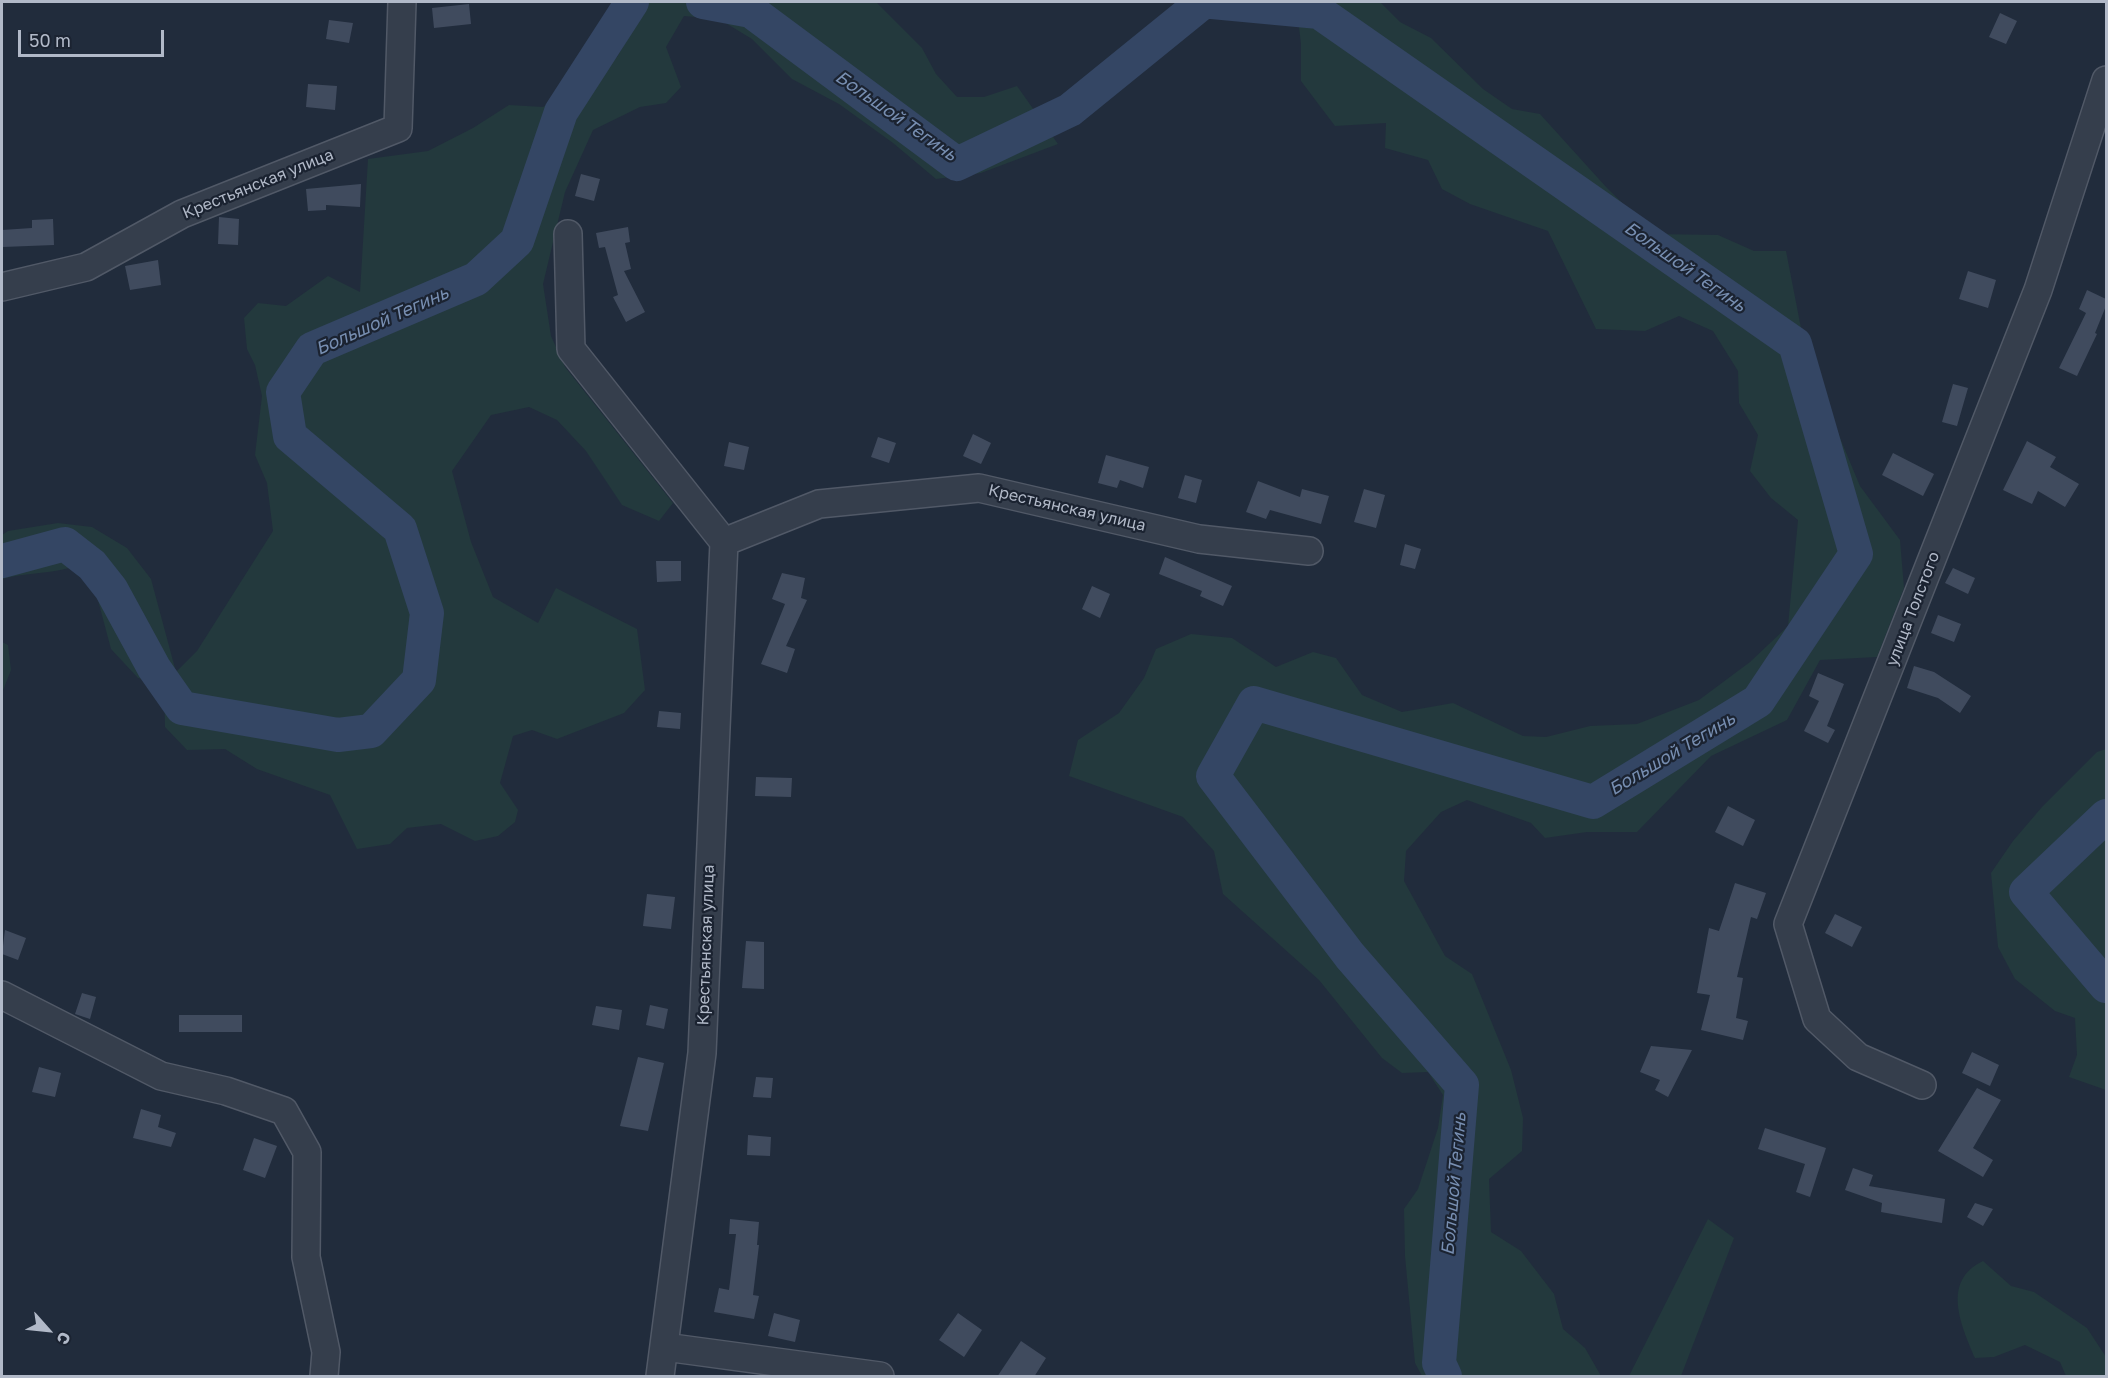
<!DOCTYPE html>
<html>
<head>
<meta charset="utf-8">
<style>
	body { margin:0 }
	#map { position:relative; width:2108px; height:1378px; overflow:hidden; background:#212c3c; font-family:"Golos Text",sans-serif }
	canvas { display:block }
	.frame { position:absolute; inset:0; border:3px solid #b1b9c8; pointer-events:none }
	.north { position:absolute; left:18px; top:1300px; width:60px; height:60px; -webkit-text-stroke:4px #1b2331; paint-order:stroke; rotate:117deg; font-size:16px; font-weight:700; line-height:24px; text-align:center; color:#b1b9c8 }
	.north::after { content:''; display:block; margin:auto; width:21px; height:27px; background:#b1b9c8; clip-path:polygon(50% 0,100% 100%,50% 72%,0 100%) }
	.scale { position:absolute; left:18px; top:30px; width:146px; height:27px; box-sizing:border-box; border:3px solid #b1b9c8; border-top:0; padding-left:8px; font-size:18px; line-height:21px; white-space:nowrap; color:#b1b9c8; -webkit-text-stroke:4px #1b2331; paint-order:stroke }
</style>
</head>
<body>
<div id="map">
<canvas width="2108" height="1378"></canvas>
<div class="frame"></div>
<div class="north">С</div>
<div class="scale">50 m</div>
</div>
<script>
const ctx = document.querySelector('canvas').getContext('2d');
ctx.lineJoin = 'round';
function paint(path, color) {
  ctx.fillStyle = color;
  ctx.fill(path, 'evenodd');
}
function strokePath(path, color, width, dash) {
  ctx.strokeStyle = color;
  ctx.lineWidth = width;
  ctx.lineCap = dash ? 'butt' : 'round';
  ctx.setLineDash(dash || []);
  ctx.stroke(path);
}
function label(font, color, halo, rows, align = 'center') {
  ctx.font = font + ' "Golos Text",sans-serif';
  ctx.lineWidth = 4.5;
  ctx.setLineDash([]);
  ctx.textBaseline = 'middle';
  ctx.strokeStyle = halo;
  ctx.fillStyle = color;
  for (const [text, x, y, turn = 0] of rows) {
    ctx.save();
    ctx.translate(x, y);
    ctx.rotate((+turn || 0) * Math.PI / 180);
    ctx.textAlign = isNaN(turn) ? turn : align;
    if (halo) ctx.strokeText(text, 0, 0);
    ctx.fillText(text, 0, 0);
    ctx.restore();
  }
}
paint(new Path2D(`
	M649,2h227l46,46 14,26 21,23h27l33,-11 41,58 -77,29 -45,6 -43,-36 -54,-39 -47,-25 -40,-40 -33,-20 -35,-3 -18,31 15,40 -15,16 -26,4 -47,23 -28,62 -22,92 8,52 14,31 108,136 -14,18 -37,-16 -36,-54 -29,-31 -28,-13 -38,8 -39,56 19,71 22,55 45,26 18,-35 81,41 8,61 -21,23 -67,26 -25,-9 -19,6 -13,47 18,27 -3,12 -17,14 -23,5 -34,-17 -34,4 -17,16 -33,5 -27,-54 -73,-26 -32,-20 -38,1 -22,-23 -1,-44 -26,-5 -27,-29 -16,-60 -26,-21c-23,6 -45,5 -67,11v-44l6,-4 50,-8 34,4 35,21 24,31 25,93 21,-21 76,-120 -6,-48 -12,-28 7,-59 -7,-31 -8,-16 -3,-31 14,-15 28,3 42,-30 32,16 8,-133 60,-8 45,-23 36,-23 34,2 74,-50z
	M1296,2h84l20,20 31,16 52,51 29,20 28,5 67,74 47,46 64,1 36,16h32l15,77 39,110 20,48 40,54 4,48 -27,69 -57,3 -33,60 -76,36 -74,76h-50l-42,6 -14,-15 -64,-23 -26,12 -35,39 -2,30 41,75 27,18 39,96 12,48 -1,33 -33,28 2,53 30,19 33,43 9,35 22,19 16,28h-179l-7,-13 -10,-107 -1,-47 14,-20 20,-61 5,-33 -15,-23 -26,1 -20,-15 -63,-78 -96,-86 -9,-43 -31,-34 -114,-41 9,-36 41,-27 25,-35 12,-29 35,-15 41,4 44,29 37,-15 23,6 26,37 40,17 51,-9 70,33 23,1 44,-11 47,-2 62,-24 51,-38 38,-36 10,-106 -27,-22 -21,-27 8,-36 -19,-32 -1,-32 -25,-40 -34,-15 -34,15 -49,-2 -48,-98 -78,-27 -28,-15 -14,-29 -43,-12 1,-25 -51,3 -34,-45v-37z
	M2,642l6,3 3,25 -9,23z
	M2106,749v341l-37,-13 8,-22 -2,-37 -20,-7 -40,-32 -17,-32 -7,-74 22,-32 29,-34 55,-55z
	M1708,1219l26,19 -53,138h-52z
	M1983,1261l28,25 23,6 53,36 19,29v19h-40l-6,-14 -35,-17 -31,12 -19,1c-14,-33 -34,-77 8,-97z`), '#23393d');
strokePath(new Path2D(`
	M703,2l48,9 206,153 113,-54 133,-108
	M1212,2l107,10 476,332 61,210 -98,147 -165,101 -339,-99 -41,73 137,180 112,129 -23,278 6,13
	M2,561l63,-17 27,21 19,24 43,79 28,40 156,27 33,-4 48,-51 8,-67 -27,-84 -110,-93 -7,-44 29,-43 164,-70 41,-38 44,-129 71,-110
	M2106,816l-80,76 80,94`), '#344664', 34);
paint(new Path2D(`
	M469,4l2,20 -37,4 -2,-20z
	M2000,13l17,8 -11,23 -17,-7z
	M329,20l24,3 -4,20 -23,-4z
	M308,84l29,2 -2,24 -29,-3z
	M581,174l19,5 -6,22 -19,-5z
	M361,184l-1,23 -34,-2v5l-18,1 -2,-22z
	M219,217l20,2 -1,26 -20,-1z
	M53,219l1,26 -51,2 -1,-17 30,-2v-8z
	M628,227l2,15 -5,1 6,26 -7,2 21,41 -19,10 -13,-25 5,-2 -13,-48 -6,1 -3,-15z
	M158,260l3,25 -31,5 -5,-24z
	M1968,271l28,9 -8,28 -29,-9z
	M2087,290l19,9v7l-11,27 2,1 -20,42 -18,-8 27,-55 -7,-4z
	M1953,384l15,4 -11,38 -15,-4z
	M973,434l18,9 -10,21 -18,-8z
	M878,437l18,6 -7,20 -18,-6z
	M2027,441l29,16 -6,10 29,17 -14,23 -27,-16 -6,13 -29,-14z
	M729,442l20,5 -5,23 -20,-4z
	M1893,453l41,21 -11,22 -41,-21z
	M1106,455l43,12 -6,21 -23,-8 -3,8 -19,-5z
	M1185,475l17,5 -6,23 -18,-5z
	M1258,481l42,16 2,-8 27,7 -8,28 -51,-14 -4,9 -20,-7z
	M1364,489l21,6 -9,33 -22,-6z
	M1405,544l16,5 -6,20 -15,-4z
	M1165,557l67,29 -9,20 -23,-10 2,-5 -43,-17z
	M656,561h25v20l-24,1z
	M1953,568l22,10 -7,16 -23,-11z
	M782,573l23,5 -4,20 6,2 -21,46 9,3 -8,24 -26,-9 24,-60 -13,-5z
	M1092,586l18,8 -10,24 -18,-9z
	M1938,615l23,9 -7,18 -23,-9z
	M1914,666l20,6 37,24 -11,17 -22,-15 -31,-10z
	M1818,673l26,11 -17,42 8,4 -7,13 -24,-12 15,-30 -10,-5z
	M659,711l22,2 -1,16 -23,-2z
	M756,777l36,1 -1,19 -36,-1z
	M1728,806l27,14 -12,26 -28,-14z
	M1735,883l31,10 -9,26 -6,-2 -14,60 6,1 -7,40 12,3 -5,19 -42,-10 9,-35 -13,-2 12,-65 10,3z
	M647,894l28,3 -4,32 -28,-3z
	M1835,914l27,13 -10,20 -27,-14z
	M5,930l21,8 -8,22 -16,-6z
	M746,941l18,1v47l-22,-1z
	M82,993l14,4 -6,22 -15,-5z
	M650,1005l18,4 -4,20 -18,-4z
	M596,1006l26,4 -3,20 -27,-5z
	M179,1015h63v17h-63z
	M1651,1046l41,4 -24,47 -13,-7 5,-10 -20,-8z
	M1972,1052l27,13 -9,21 -28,-13z
	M638,1057l26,6 -16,68 -28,-5z
	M39,1067l22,6 -6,24 -23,-5z
	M756,1077l17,1 -2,20 -18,-1z
	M1977,1088l24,12 -28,48 20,12 -10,17 -45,-26z
	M141,1109l20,6 -3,12 18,6 -5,14 -38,-9z
	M1765,1128l61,20 -16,49 -14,-5 9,-28 -47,-15z
	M748,1135l23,2 -1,19 -23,-1z
	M254,1138l23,8 -12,32 -22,-8z
	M1853,1168l20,7 -4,11 76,13 -3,24 -61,-11 1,-9 -37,-13z
	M1975,1203l18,6 -10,17 -16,-9z
	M730,1219l29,3 -2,23h2l-6,50 6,1 -5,23 -40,-7 5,-24 10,2 7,-56h-7z
	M774,1313l26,7 -5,22 -27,-6z
	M958,1313l24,17 -18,27 -25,-17z
	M1021,1341l25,17 -12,19h-37z`), '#404b5e');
const minor = new Path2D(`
	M568,234l3,115 153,193 -22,511 -42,323
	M2,287l84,-20 96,-53 216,-86 4,-126
	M724,542l95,-38 160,-16 220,51 110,12
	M2,995l159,81 65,15 58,20 23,41 -1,105 20,95 -2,24
	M1922,1085l-64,-28 -41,-38 -29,-95 250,-634 68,-210
	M665,1347l215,29`);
strokePath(minor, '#515967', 30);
strokePath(minor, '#353e4c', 27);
label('16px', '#b1b9c8', '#1b2331', [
	["Крестьянская улица",258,184,-22],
	["Крестьянская улица",1067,508,13],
	["улица Толстого",1913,609,-69],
	["Крестьянская улица",706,945,-88]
]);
label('italic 18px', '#778eb1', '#1b2331', [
	["Большой Тегинь",896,116,35],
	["Большой Тегинь",1685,267,35],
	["Большой Тегинь",382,321,-24],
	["Большой Тегинь",1672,754,-31],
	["Большой Тегинь",1454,1184,-85]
]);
</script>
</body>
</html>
